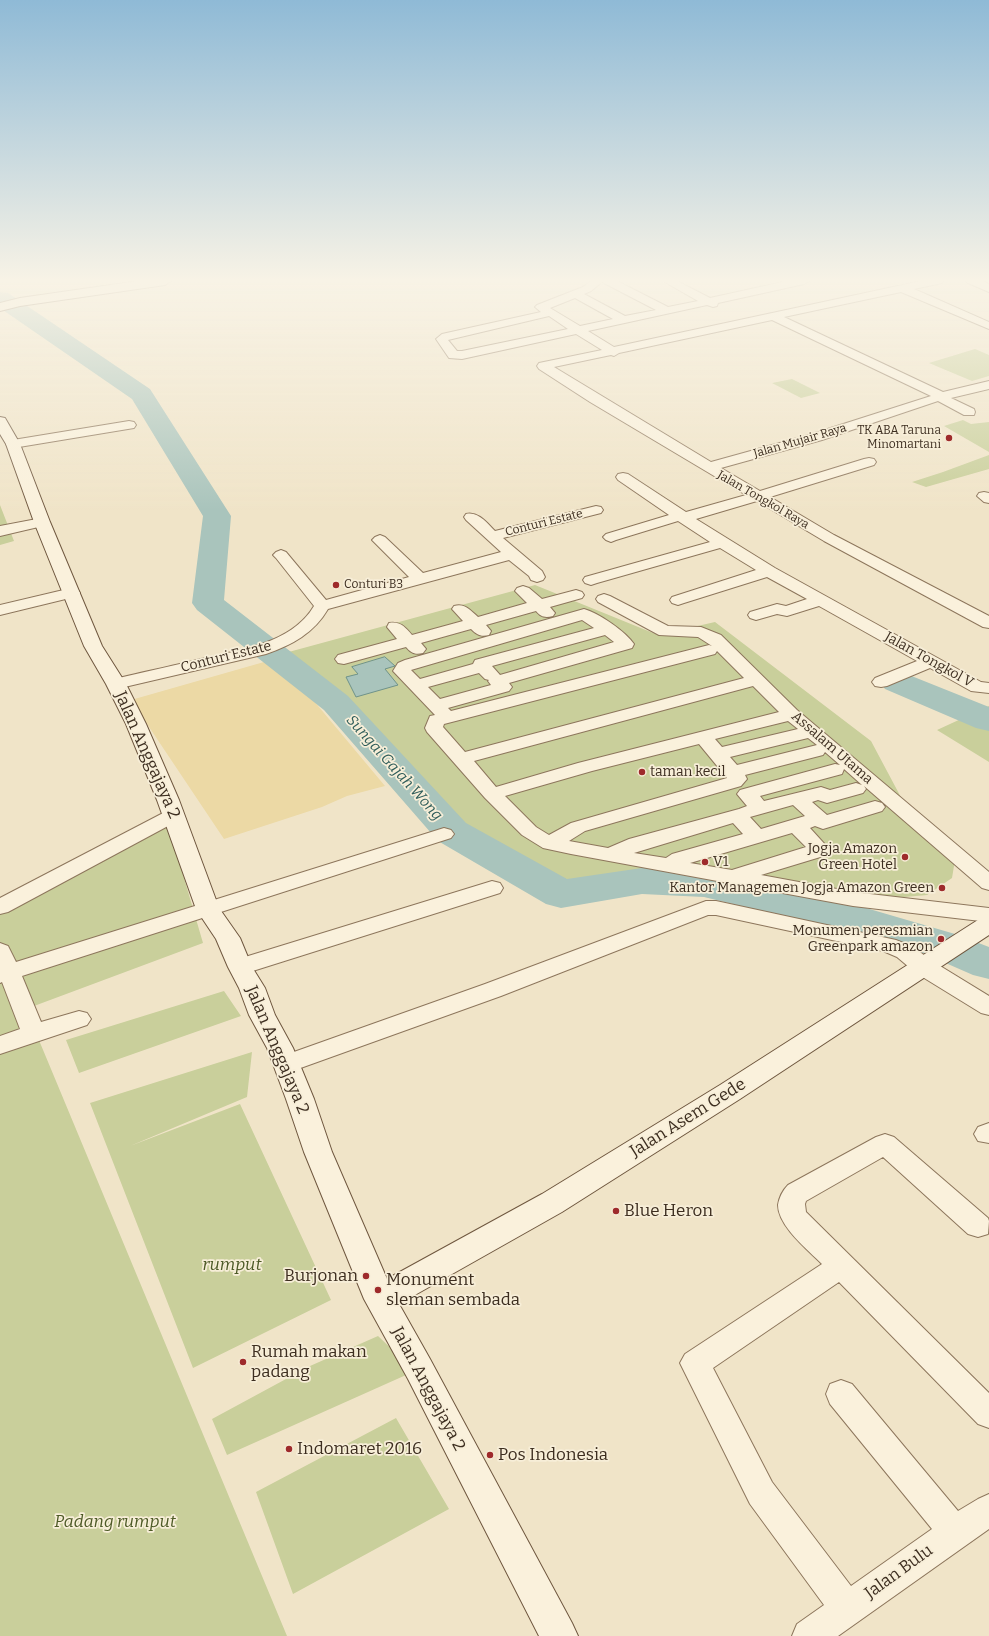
<!DOCTYPE html>
<html>
<head>
<meta charset="utf-8">
<style>
	body { margin:0 }
	canvas { display:block; background:#f0e4c8 }
</style>
</head>
<body>
<canvas width="989" height="1636"></canvas>
<script>
const ctx = document.querySelector('canvas').getContext('2d');
ctx.lineJoin = 'round';
function paint(path, color) {
  ctx.fillStyle = color;
  ctx.fill(path, 'evenodd');
}
function strokePath(path, color, width, dash) {
  ctx.strokeStyle = color;
  ctx.lineWidth = width;
  ctx.lineCap = dash ? 'butt' : 'round';
  ctx.setLineDash(dash || []);
  ctx.stroke(path);
}
function label(font, color, halo, rows, align = 'center') {
  ctx.font = font + ' Bitter,serif';
  ctx.lineWidth = 3.5;
  ctx.setLineDash([]);
  ctx.textBaseline = 'middle';
  ctx.strokeStyle = halo;
  ctx.fillStyle = color;
  for (const [text, x, y, turn = 0] of rows) {
    ctx.save();
    ctx.translate(x, y);
    ctx.rotate((+turn || 0) * Math.PI / 180);
    ctx.textAlign = isNaN(turn) ? turn : align;
    if (halo) ctx.strokeText(text, 0, 0);
    ctx.fillText(text, 0, 0);
    ctx.restore();
  }
}
paint(new Path2D(`
	M975,349l14,6v21l-17,5 -43,-18z
	M792,379l28,14 -19,5 -29,-15z
	M963,420l8,4 18,-2v30l-45,-26z
	M989,455v14l-63,18 -14,-5 31,-10z
	M0,505l14,36 -14,4z
	M535,585l123,50 57,-13 156,119 33,62 51,57 -3,18 -25,17 -33,3 -133,-7 -56,-8 -64,-3 -80,14 -109,-62 -167,-179z
	M989,706v56l-52,-32z
	M166,816l37,127 -177,66 261,627h-287v-728z
	M224,991l17,25 -162,57 -13,-33z
	M252,1052l-5,45 -117,49 110,-42 91,196 -138,68 -103,-265z
	M378,1336l37,35 -188,84 -15,-36 98,-53z
	M396,1418l53,91 -156,85 -37,-102z`), '#c9cf9b');
paint(new Path2D(`
	M278,658l107,128 -38,10 -25,11 -98,32 -93,-139z`), '#ecd9a5');
const water = new Path2D(`
	M385,657l10,9 -10,3 13,16 -42,12 -10,-20 12,-3 -6,-7z`);
paint(water, '#a9c4bc');
strokePath(water, '#6f938a', 1);
paint(new Path2D(`
	M0,292l8,1 142,96 81,127 -7,84 124,96 118,127 101,56 75,-11 62,3 162,37 89,26 34,13v32l-16,-4 -48,-21 -65,-19 -156,-38 -62,-3 -81,14 -15,-4 -108,-63 -114,-131 -127,-100 -5,-7 11,-87 -71,-117 -132,-91z
	M897,672l12,3 80,32v24l-13,-3 -91,-39 -5,-7 5,-7z`), '#a9c4bc');
const street = new Path2D(`
	M591,281h26l51,26 30,-6 -35,-20h14l33,17 77,-17h22l-5,3 -86,19 -1,3 -4,1 -6,-2 -119,26 26,16 307,-66h22l-1,2 -28,6 75,33v7l-88,-37 -117,25 159,75 46,-11v8l-38,9 23,11 1,3 -1,3h-10l-26,-14 -116,39 -101,28 39,23 104,-32 5,-1 5,1 2,3 -2,3 -104,32 64,38 155,81v12l-6,-1 -159,-86 -67,-40 -61,18 79,49 206,114 8,1v10l-18,-2 -41,-23 -43,18 -6,1 -6,-1 -3,-4 3,-4 42,-17 -98,-55 -32,10 -10,-2 -21,6 -6,-2 -2,-3 2,-3 27,-8 9,2 21,-7 -40,-22 -83,26 -6,2 -6,-2 -2,-3 2,-3 84,-27 -36,-22 -123,35 -6,2 -6,-2 -2,-3 2,-3 125,-35 -32,-21 -62,19 -5,2 -5,-2 -3,-3 3,-3 63,-19 -51,-35 -2,-3 2,-3 5,-1 5,1 58,38 60,-17 -156,-93 -51,-33 -2,-3 2,-3 63,-13 -26,-16 -114,25 -13,-1 -13,-19 6,-5 99,-22 -6,-5 2,-2 46,-18zM603,281l1,2 52,27 -31,6 -41,-22 7,-3zM575,298l38,21 -33,7 -30,-18zM549,316l19,13 -106,22h-5l-9,-11zM772,320l159,76 -119,38 -101,28 -157,-95 57,-12 3,1 5,-3z
	M129,421l5,1 2,3 -2,3 -121,20 -5,-1 -2,-3 2,-3 5,-1z
	M984,492l5,1v10l-5,-1 -7,-6 2,-3z
	M596,506l5,1 2,3 -2,3 -98,25 39,33 3,6 -2,3 -6,2 -6,-2 -2,-4 -20,-16 -181,49c-14,24 -36,36 -62,45l-150,35 -6,-1 -3,-4 3,-4c29,-7 58,-13 87,-20 40,-10 94,-15 117,-54l-38,-48 -3,-3 3,-3 5,-2 5,2 40,48 83,-23 -37,-37 3,-3 5,-2 5,2 38,36 78,-21 -35,-32 -2,-3 2,-3c12,-3 21,9 29,17z
	M42,518l5,1 2,3 -2,3 -47,11v-10z
	M523,586l6,2 13,11 34,-9 6,2 2,3 -2,3 -32,9 5,6 -2,3c-8,2 -12,1 -17,-5l-50,14 5,6 -2,4c-8,2 -12,0 -18,-6l-50,14 5,6 -3,4c-8,2 -12,0 -17,-6l-62,17 -6,-1 -3,-4 3,-4 59,-16 -10,-12 2,-4c11,-2 16,4 23,12l51,-14 -11,-12 2,-3c11,-3 16,4 24,11l49,-14 -12,-12 2,-3z
	M72,588l6,2 2,3 -2,3 -78,19v-10z
	M604,594l6,2 58,30 33,1 20,8 76,75 192,162v18l-7,-2 -118,-102 2,3 -3,4 -36,10 -9,-3 -6,2 15,13 48,-14 7,2 3,4 -3,4 -59,18 -8,-3 -5,2 20,22 -3,5 -66,20 92,17 136,16v14l-136,-16 -282,-52 -28,-6 -21,-13 -37,-37 -58,-66 -2,-4 5,-12 5,-1 -42,-44 5,-8 7,-3 179,-51c15,4 42,23 50,35l-2,4 -123,35 3,4 -3,4 -61,17 3,3 258,-66 3,1 -14,-9 -39,-2 -61,-33 -2,-3 2,-3zM582,620l12,8 -119,32 -2,4 -53,15 -9,-9zM605,635l9,7 -114,33 -8,-9zM717,651l27,27 -279,74 -22,-25 1,-3 271,-70zM479,673l6,6 4,1 -1,1 3,4 -51,14 -12,-12zM753,686l26,26 -201,51 -82,24 -22,-26zM788,721l10,8 -76,18 -7,-8zM808,738l9,7 -80,20 -7,-8zM699,744l28,34 -156,45 -22,12 -13,-8 -31,-31 87,-25zM825,752l15,13 -5,-1 -95,26 -3,4 10,12 -8,3 -110,30 -21,9 -39,-7 16,-10 156,-45 6,-7 -2,-4 78,-20zM844,769l18,16 -6,-2 -26,7 -9,-3 -57,14 -4,-5 82,-22zM793,805l12,11 -44,13 -11,-12zM733,823l10,11 -71,20 -6,4 -32,-5zM792,833l14,14 -74,23 -42,-7z
	M174,809l7,2 3,4 -3,4 -173,93 -8,2v-16l167,-87z
	M444,828l7,2 3,4 -3,4 -429,138 19,46 38,-11 8,2 4,6 -4,6 -87,29v-18l20,-7 -18,-47 -2,1v-40l8,3 8,16z
	M492,881l8,2 3,5 -3,5 -260,82 -8,-2 -3,-6 3,-6z
	M706,901h10l180,39 17,7 19,14 57,35v19l-8,-2 -65,-40 -19,-16 -14,-6 -167,-36h-8l-207,81 -206,74 -9,3 -9,-3 -3,-6 3,-6 208,-74z
	M989,1123v20l-11,-2 -4,-7 4,-7z
	M885,1134l9,3 94,81 1,3 -1,13 -10,3 -10,-3 -85,-77 -77,44 -1,3 1,8 183,181v35l-11,-4 -139,-142 -126,86 59,114 79,104 81,-57 -102,-125 -4,-10 4,-10 11,-4 11,4 106,127 20,-12 11,-5v35l-151,107h-46l5,-12 27,-19 -74,-101 -70,-141 5,-9 137,-90c-14,-14 -44,-38 -44,-59 1,-7 5,-15 10,-20l88,-48z`);
const secondary = new Path2D(`
	M138,281h33l-6,4 -145,21 -20,5v-8l20,-5z
	M966,281h17l6,3v8l-21,-9z
	M0,417l5,1 15,26 30,78 52,124 24,38 20,40 33,76 40,108 21,30 12,29 13,21 10,27 18,33 21,51 18,53 55,127 155,-85 178,-109 261,-167 8,-2v19l-249,164 -178,113 -163,92 31,55 142,264 6,13h-39l-131,-257 -44,-80 -60,-147 -18,-53 -19,-51 -18,-33 -10,-27 -11,-21 -12,-28 -20,-30 -39,-109 -31,-76 -20,-40 -22,-38 -50,-124 -28,-78 -6,-10z`);
strokePath(street, '#8d765c', 2);
strokePath(secondary, '#6f573f', 2);
paint(street, '#faf1dc');
paint(secondary, '#faf1dc');
const sky = ctx.createLinearGradient(0, 0, 0, 510);
sky.addColorStop(0, '#8fbad6');
sky.addColorStop(0.55, '#f8f3e6');
sky.addColorStop(1, '#f8f3e600');
ctx.fillStyle = sky;
ctx.fillRect(0, 0, 989, 510);
for (const [x, y, r, color] of [
	[949,438,4,"#9e2a2b"],
	[336,585,4,"#9e2a2b"],
	[642,772,4,"#9e2a2b"],
	[905,857,4,"#9e2a2b"],
	[705,862,4,"#9e2a2b"],
	[942,888,4,"#9e2a2b"],
	[941,939,4,"#9e2a2b"],
	[616,1211,4,"#9e2a2b"],
	[366,1276,4,"#9e2a2b"],
	[378,1290,4,"#9e2a2b"],
	[243,1362,4,"#9e2a2b"],
	[289,1449,4,"#9e2a2b"],
	[490,1455,4,"#9e2a2b"]
]) {
  const dot = new Path2D();
  dot.arc(x, y, r, 0, 2 * Math.PI);
  ctx.fillStyle = color;
  ctx.fill(dot);
  strokePath(dot, '#f7eed8', 1.5);
}
label('12px', '#3d2e20', '#f7eed8', [
	["TK ABA Taruna",941,431],
	["Minomartani",941,445],
	["Conturi B3",344,585,"left"]
], 'right');
label('12px', '#3d2e20', '#f7eed8', [
	["Jalan Mujair Raya",800,441,-16],
	["Jalan Tongkol Raya",763,500,30],
	["Conturi Estate",544,523,-14]
]);
label('14px', '#3d2e20', '#f7eed8', [
	["Conturi Estate",226,657,-14],
	["Jalan Tongkol V",929,660,29],
	["Assalam Utama",832,748,41]
]);
label('14px', '#3d2e20', '#f7eed8', [
	["taman kecil",650,772,"left"],
	["Jogja Amazon",897,849],
	["Green Hotel",897,865],
	["V1",713,862,"left"],
	["Kantor Managemen Jogja Amazon Green",934,888],
	["Monumen peresmian",933,931],
	["Greenpark amazon",933,947]
], 'right');
label('italic 15px', '#2f5d5a', '#f7eed8', [
	["Sungai Gajah Wong",394,768,48]
]);
label('17px', '#3d2e20', '#f7eed8', [
	["Jalan Anggajaya 2",147,755,66],
	["Jalan Anggajaya 2",277,1050,67],
	["Jalan Asem Gede",688,1118,-32],
	["Jalan Anggajaya 2",428,1389,62],
	["Jalan Bulu",899,1572,-36]
]);
label('17px', '#3d2e20', '#f7eed8', [
	["Blue Heron",624,1211],
	["Burjonan",358,1276,"right"],
	["Monument",386,1280],
	["sleman sembada",386,1300],
	["Rumah makan",251,1352],
	["padang",251,1372],
	["Indomaret 2016",297,1449],
	["Pos Indonesia",498,1455]
], 'left');
label('italic 17px', '#4d5a26', '#f7eed8', [
	["rumput",232,1265],
	["Padang rumput",115,1522]
]);
</script>
</body>
</html>
